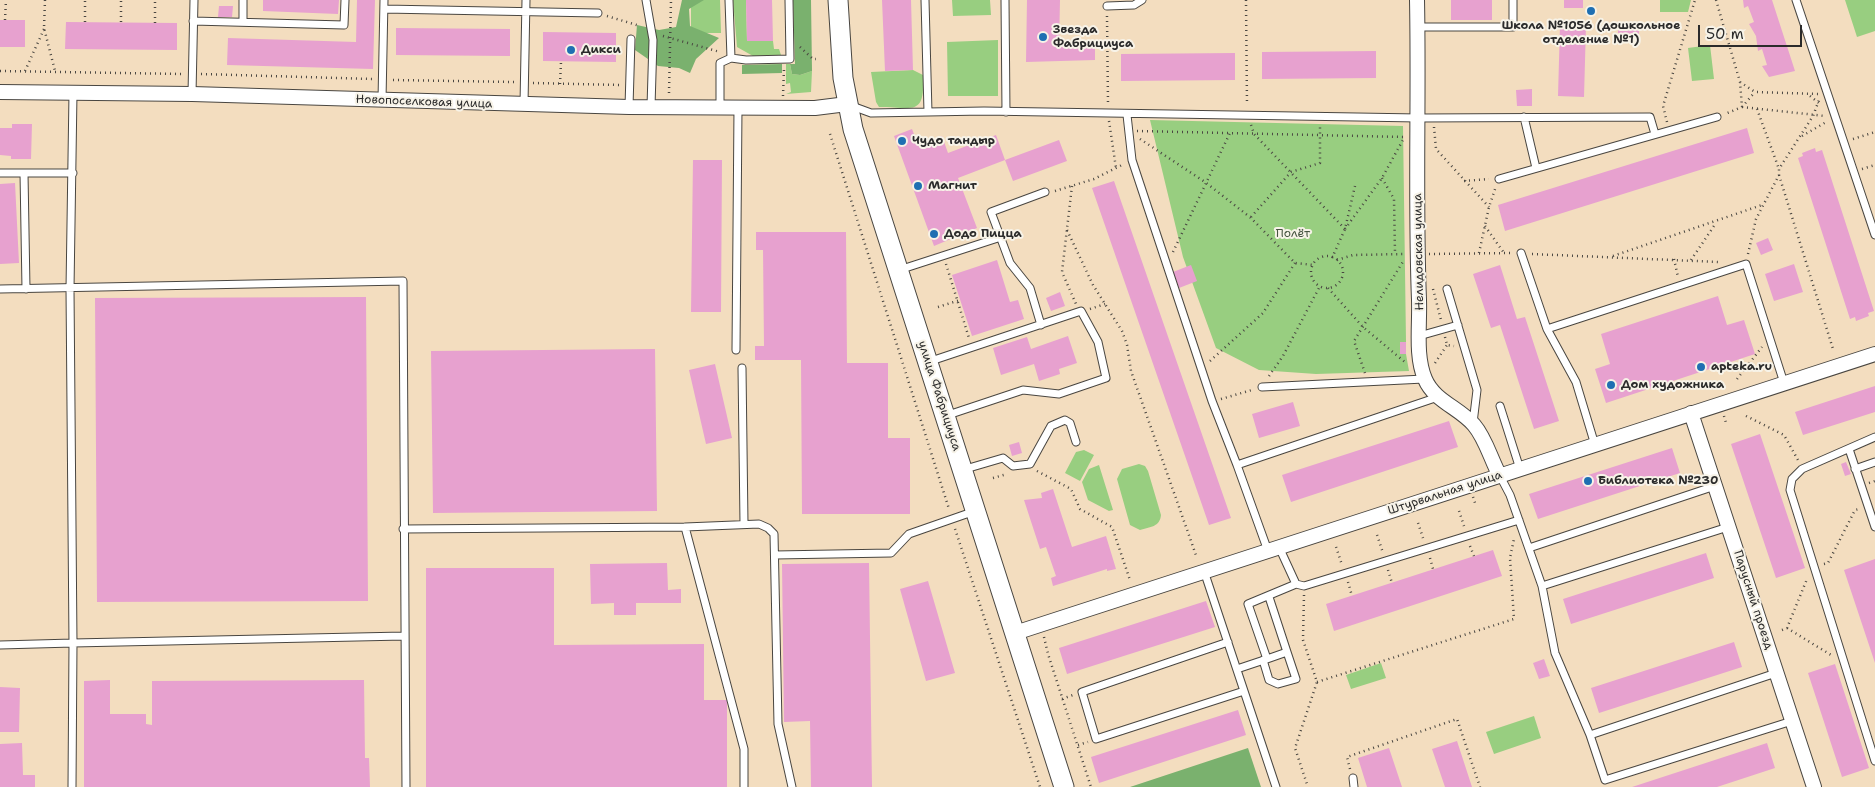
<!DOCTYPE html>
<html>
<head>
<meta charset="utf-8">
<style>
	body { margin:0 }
	#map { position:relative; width:1875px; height:787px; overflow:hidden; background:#f3ddbf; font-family:"Shantell Sans",sans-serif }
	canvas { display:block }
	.scale { position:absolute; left:1698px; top:25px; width:104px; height:22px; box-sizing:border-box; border:2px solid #2b2b2b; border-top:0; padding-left:6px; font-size:15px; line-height:18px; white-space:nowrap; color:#2b2b2b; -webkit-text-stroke:4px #f7f3e8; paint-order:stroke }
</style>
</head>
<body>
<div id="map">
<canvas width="1875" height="787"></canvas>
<div class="scale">50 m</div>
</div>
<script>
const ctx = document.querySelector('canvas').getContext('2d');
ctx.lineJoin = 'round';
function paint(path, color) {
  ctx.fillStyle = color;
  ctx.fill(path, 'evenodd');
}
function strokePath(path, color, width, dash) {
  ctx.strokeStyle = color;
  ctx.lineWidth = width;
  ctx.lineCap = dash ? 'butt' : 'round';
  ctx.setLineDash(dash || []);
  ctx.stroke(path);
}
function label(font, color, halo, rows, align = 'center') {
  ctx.font = font + ' "Shantell Sans",sans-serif';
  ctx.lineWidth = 4;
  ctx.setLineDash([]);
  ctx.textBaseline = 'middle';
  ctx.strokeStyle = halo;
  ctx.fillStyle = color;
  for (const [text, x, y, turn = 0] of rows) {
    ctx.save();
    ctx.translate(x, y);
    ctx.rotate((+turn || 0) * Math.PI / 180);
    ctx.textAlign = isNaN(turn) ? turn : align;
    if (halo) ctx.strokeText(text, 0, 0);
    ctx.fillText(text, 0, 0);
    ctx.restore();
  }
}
paint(new Path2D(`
	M691,0h29l1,33h-30z
	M733,0h13l1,41h26l1,8h5l2,6 -28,1 -16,-9z
	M952,0h38l1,15 -38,1z
	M1660,0h31l-3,12h-28z
	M1845,0h30v31l-18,6z
	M998,40v56h-50l-1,-54z
	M1710,45l4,34 -22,2 -4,-33z
	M786,64h4l2,10 8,1 12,-4 -1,21 -25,2 5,-2 -1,-9 -4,1z
	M913,70l10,5c2,42 -9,32 -44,32l-3,-5 -5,-30z
	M1150,120l253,6 3,216h-6v12h6l3,17 -93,3 -57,-4 -43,-22 -33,-91z
	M1084,450l10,5 -14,26 -15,-8 11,-21z
	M1139,464l6,2 3,5 13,44c-1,12 -11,12 -21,15l-10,-5 -13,-46 5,-10z
	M1099,465l14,45 -4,1 -21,-11 -6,-18 7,-13z
	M1381,663l5,15 -35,11 -5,-14z
	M1534,716l7,22 -47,16 -8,-22z`), '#98ce80');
paint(new Path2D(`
	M682,0h22l-15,9 1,17 29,12 -23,21 -6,14 -11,-5 -21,-2 -23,-16 2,-25 22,5 17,-3z
	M793,0h18l1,71 -12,4 -8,-1 -2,-10h5z
	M782,64v9l-40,1v-9z
	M1248,748l13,39h-131z`), '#7ab16e');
paint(new Path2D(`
	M263,0h76l-1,14 -75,-3z
	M357,0h18l-2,69 -146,-4 1,-27 128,4z
	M746,0h26l1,41h-26z
	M882,0h29l2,70 -28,1z
	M1027,0h33l-1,47 36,-1v14l-69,2z
	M1451,0h41v20h-41z
	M1564,0h19v8h-19z
	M1743,0h29l23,71 -26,6 -7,-11 5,-1 -5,-16 -4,2 -2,-15 -7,-12 5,-2 -6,-16 -4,2z
	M219,6h14l-1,11h-14z
	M0,20h25v27h-25z
	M66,22l111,1v27l-112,-1z
	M1618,24h21v10l-21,-1z
	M1560,25h26l-2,72 -26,-1z
	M396,28l114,1v27l-114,-1z
	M543,32l73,1v29l-73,-1z
	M1376,51v27l-114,1v-27z
	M1235,53v27l-114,1v-27z
	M1532,89v17h-15l-1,-16z
	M12,124h20l-1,35h-20v-3l-11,-1v-27h12z
	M1747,128l7,25 -249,78 -7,-26z
	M912,129l6,16 24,-9 6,17 48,-18 9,25 -47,18 19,50 -43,18 -40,-110z
	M1059,140l8,21 -54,20 -8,-21z
	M1815,148l1,4 6,-2 52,161 -6,2 1,3 -13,5 -1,-4 -5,2 -52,-161 5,-2 -1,-3z
	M693,160h29l-1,152h-30z
	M1114,181l117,337 -22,7 -117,-337z
	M15,183l4,80 -19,1v-80z
	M756,232h90l1,131h41v75h22v76h-108l-1,-154h-46v-14h9l-1,-96h-7z
	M1768,238l5,12 -12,5 -5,-12z
	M997,260l13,42 8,-2 6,19 -52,17 -20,-61z
	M1794,264l9,28 -29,9 -9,-27z
	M1191,265l6,16 -18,7 -6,-16z
	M1500,265l17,54 8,-2 34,104 -25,8 -34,-104 -9,3 -18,-54z
	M1060,292l5,14 -14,5 -5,-13z
	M1718,296l9,29 17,-5 11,34 -149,49 -11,-34 15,-5 -9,-30z
	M366,297l2,304 -271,1 -2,-304z
	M1068,336l9,27 -18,6 1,5 -21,7 -5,-17 -33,11 -8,-27 34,-11 4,12z
	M1400,342h6v12h-6z
	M655,349l2,162 -224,2 -2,-162z
	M715,364l17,74 -26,6 -17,-74z
	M1875,386v26l-72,23 -8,-23z
	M1293,402l7,24 -41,12 -7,-24z
	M1449,421l9,26 -167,55 -9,-27z
	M1760,434l45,134 -29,10 -45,-134z
	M1019,442l3,11 -10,3 -3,-11z
	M1672,448l8,25 -142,46 -9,-25z
	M1846,462l5,12 -6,2 -4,-12z
	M1053,489l19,58 34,-11 10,33 -9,2v-2l-54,17 -2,-8 5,-2 -10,-29 -6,2 -16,-49 18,-2 -1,-5z
	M1493,550l9,26 -168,55 -8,-27z
	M1706,553l8,25 -143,46 -8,-25z
	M1875,559v104l-31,-93z
	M667,563l1,27 13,-1v14h-45v12h-22v-12l-23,1 -1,-40z
	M869,563l3,224h-61l-1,-66 -26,1 -2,-158z
	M426,568h128v77l150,-1v56h23v87h-301z
	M928,581l27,92 -29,8 -26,-92z
	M1206,601l9,26 -148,47 -8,-26z
	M1734,642l8,25 -143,46 -8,-25z
	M1544,659l6,17 -11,3 -6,-16z
	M1835,664l34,104 -27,9 -34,-104z
	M110,680v34h36v10l6,1v-44l212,-1 1,78h4l1,29h-286v-106z
	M0,687l20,1 -1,44h-19z
	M1238,710l8,25 -147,48 -8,-26z
	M1457,741l15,46h-27l-13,-38z
	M22,743l1,32h12v12h-35v-43z
	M1767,743l8,25 -58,19h-85z
	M1389,748l13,39h-35l-9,-29z`), '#e7a1cf');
const lane = new Path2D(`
	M646,0l7,40 -2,67
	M729,0l2,58
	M925,0l3,112
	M1005,0l1,112
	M1796,0l79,235
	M1107,6l27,-1 8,-5
	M384,9l214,4
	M193,21l151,4 1,-25
	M243,22v-22
	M1418,27h95v-27
	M192,94l2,-94
	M382,100l2,-100
	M524,104l2,-104
	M852,106l19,7 113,-2 435,7 231,-1 5,17
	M629,107l2,-68
	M720,107v-44l11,-5 15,2 44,-1 -1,-59
	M1127,115l5,45 80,241 25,64
	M1524,117l12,51
	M0,173h73
	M24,173l2,116
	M1499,179l218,-62
	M1521,253l26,76 29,53 19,63
	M899,270l102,-33
	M0,289l403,-8 3,506
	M1447,289l30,101 -4,33
	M1041,325l-11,-37 -20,-25 -19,-51 54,-20
	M1547,329l199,-65 38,119
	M1419,336l39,-11
	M736,350l2,-242
	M928,362l153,-51 17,31 8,36 -47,16 -36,-4 -78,26
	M742,368l2,156
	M1262,387l162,-8
	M1500,406l20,63
	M1875,437l-73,32 -10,10 -2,11 85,271
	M1849,449l26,78
	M1855,469l20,-7
	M962,470l41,-12 10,8 17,-2 21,-38 14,-6 5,3 6,19
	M1500,476l10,19 32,91 13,67 35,82 15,45 187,-59
	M403,529l282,-2
	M1279,547l17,37 8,2 215,-66
	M1529,548l186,-62
	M1268,551l-31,-86 201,-68
	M775,555l116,-2 18,-19 66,-23
	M1204,571l72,216
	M1542,586l186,-59
	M1228,642l-146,50 14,47 148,-48
	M0,645l73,-2 -3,-354 3,-196
	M1267,659l20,-7 -18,-55
	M1263,660l6,20 9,4 18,-5 -9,-27
	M1237,669l30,-10 -19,-55 48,-20
	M1590,735l186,-62
	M1353,778l1,9
	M72,787l1,-144 331,-7
	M744,787v-38l-59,-222 74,-3 9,4 6,6 4,190 14,63`);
const street = new Path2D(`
	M1417,0c2,100 -2,200 2,300 1,25 -4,56 6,79 9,22 35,29 49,46 12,14 17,35 26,51
	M0,92l192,2 437,13 186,1 32,-4
	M1691,413l123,374
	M1015,633l860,-279`);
const secondary = new Path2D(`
	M838,0l5,78 10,51 211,658`);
strokePath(lane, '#494641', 9);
strokePath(street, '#494641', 16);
strokePath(secondary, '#494641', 21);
strokePath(new Path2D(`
	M45,0l-1,28 11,43
	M1246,0l1,105
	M1716,0l24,82 2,25 -17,7
	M607,16l33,10
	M1107,16l1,87
	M5,20l1,-20
	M85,22v-22
	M121,22v-22
	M155,23v-23
	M663,36l57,16
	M800,47l13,12h3
	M0,71l183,3
	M25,71l19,-42
	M201,74l172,5
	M393,80l122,2
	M1740,82l15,10 63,2
	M533,83l87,2
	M560,84l1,-22
	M669,93l2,-93
	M783,96l1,-27
	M1810,96l9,7
	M1742,107l83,9
	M1742,107l13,-15
	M1757,109l22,60
	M1109,121l7,47
	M1667,122l-4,-16 32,-106
	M1251,125l3,9 91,95
	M1434,127l2,22 53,58
	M1137,131l267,6
	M830,134l119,375
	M1802,136l26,-15
	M1140,139l65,43 46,36 44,45 19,2
	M1853,139l22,-7
	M1862,169l13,-4
	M1779,175l54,174
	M1382,178l12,21 1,54
	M1464,181l25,-2
	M1072,186l-10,86 14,32
	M1055,191l39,-12 30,-15
	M1251,217l40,-45 29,-9v-37
	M1485,226l19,27
	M1345,229l37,-51 22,-40
	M1067,230l26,55 29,46 5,14 4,26 66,187
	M1173,252l57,-119
	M1479,253l10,-46 6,-18
	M1429,254l82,-1
	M1532,254l187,8
	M1748,254l8,-35 23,-44v-6l34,-53 6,-16
	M1613,256l149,-51
	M1311 272a16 16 0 1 1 32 0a16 16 0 1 1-32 0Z
	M1332,258l13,-29 10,-43
	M1674,259l4,18
	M1337,260l16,-5 52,-1
	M1691,260l25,-37
	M946,264l23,74
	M1328,288l35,39 43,36
	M1433,289l8,31
	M938,307l22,-7
	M1090,309l15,-5
	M1445,337l2,8 7,1
	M1210,361l53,-48 32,-50
	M1435,363l12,-18
	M1365,373l-11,-32 50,-81
	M1269,376l14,-20 37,-70
	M1737,379l25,-32
	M1221,399l31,-9
	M1724,416l2,7
	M1746,416l38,19 14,25
	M1037,471l34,18 9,20 32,18 18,53
	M993,478l14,-4
	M1869,483l6,-2
	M1473,497l3,9
	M1459,511l5,15
	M1418,523l5,15
	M955,529l85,258
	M1377,535l6,18
	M1470,546l4,10
	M1336,547l6,18
	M1430,558l3,11
	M1824,564l4,-1 27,-53 4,-1
	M1388,570l4,13
	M1348,582l4,14
	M1304,595l-1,45 14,42 -22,66 13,39
	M1787,628l44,27
	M1782,630l5,-2 20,-49
	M1044,637l4,17 43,133
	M1317,682l197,-63 -4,-61 4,-19
	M1062,699l11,-4
	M1078,745l10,-3
	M1350,769l-3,-12 110,-38 23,68`), '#494641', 2.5, [1, 4]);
strokePath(lane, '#fff', 7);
strokePath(street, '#fff', 14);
strokePath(secondary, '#fff', 19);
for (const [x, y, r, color] of [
	[1591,11,5,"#1f6fb2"],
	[1043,37,5,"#1f6fb2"],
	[571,50,5,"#1f6fb2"],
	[902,141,5,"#1f6fb2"],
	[918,186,5,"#1f6fb2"],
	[934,234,5,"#1f6fb2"],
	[1701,367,5,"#1f6fb2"],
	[1611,385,5,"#1f6fb2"],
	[1588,481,5,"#1f6fb2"]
]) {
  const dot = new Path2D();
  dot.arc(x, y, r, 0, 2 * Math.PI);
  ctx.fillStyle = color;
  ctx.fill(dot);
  strokePath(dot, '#f7f3e8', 2);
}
label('bold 12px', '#2b2b2b', '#f7f3e8', [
	["Школа №1056 (дошкольное",1591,26,"center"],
	["отделение №1)",1591,40,"center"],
	["Звезда",1053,30],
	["Фабрициуса",1053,44],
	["Дикси",581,50],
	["Чудо тандыр",912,141],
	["Магнит",928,186],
	["Додо Пицца",944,234],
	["apteka.ru",1711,367],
	["Дом художника",1621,385],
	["Библиотека №230",1598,481]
], 'left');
label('12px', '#2b2b2b', '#f7f3e8', [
	["Новопоселковая улица",424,102,2],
	["Нелидовская улица",1419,252,-91],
	["улица Фабрициуса",939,396,72],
	["Штурвальная улица",1445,493,-18],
	["Парусный проезд",1753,600,72]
]);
label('12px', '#465440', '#f7f3e8', [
	["Полёт",1293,234]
]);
</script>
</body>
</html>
